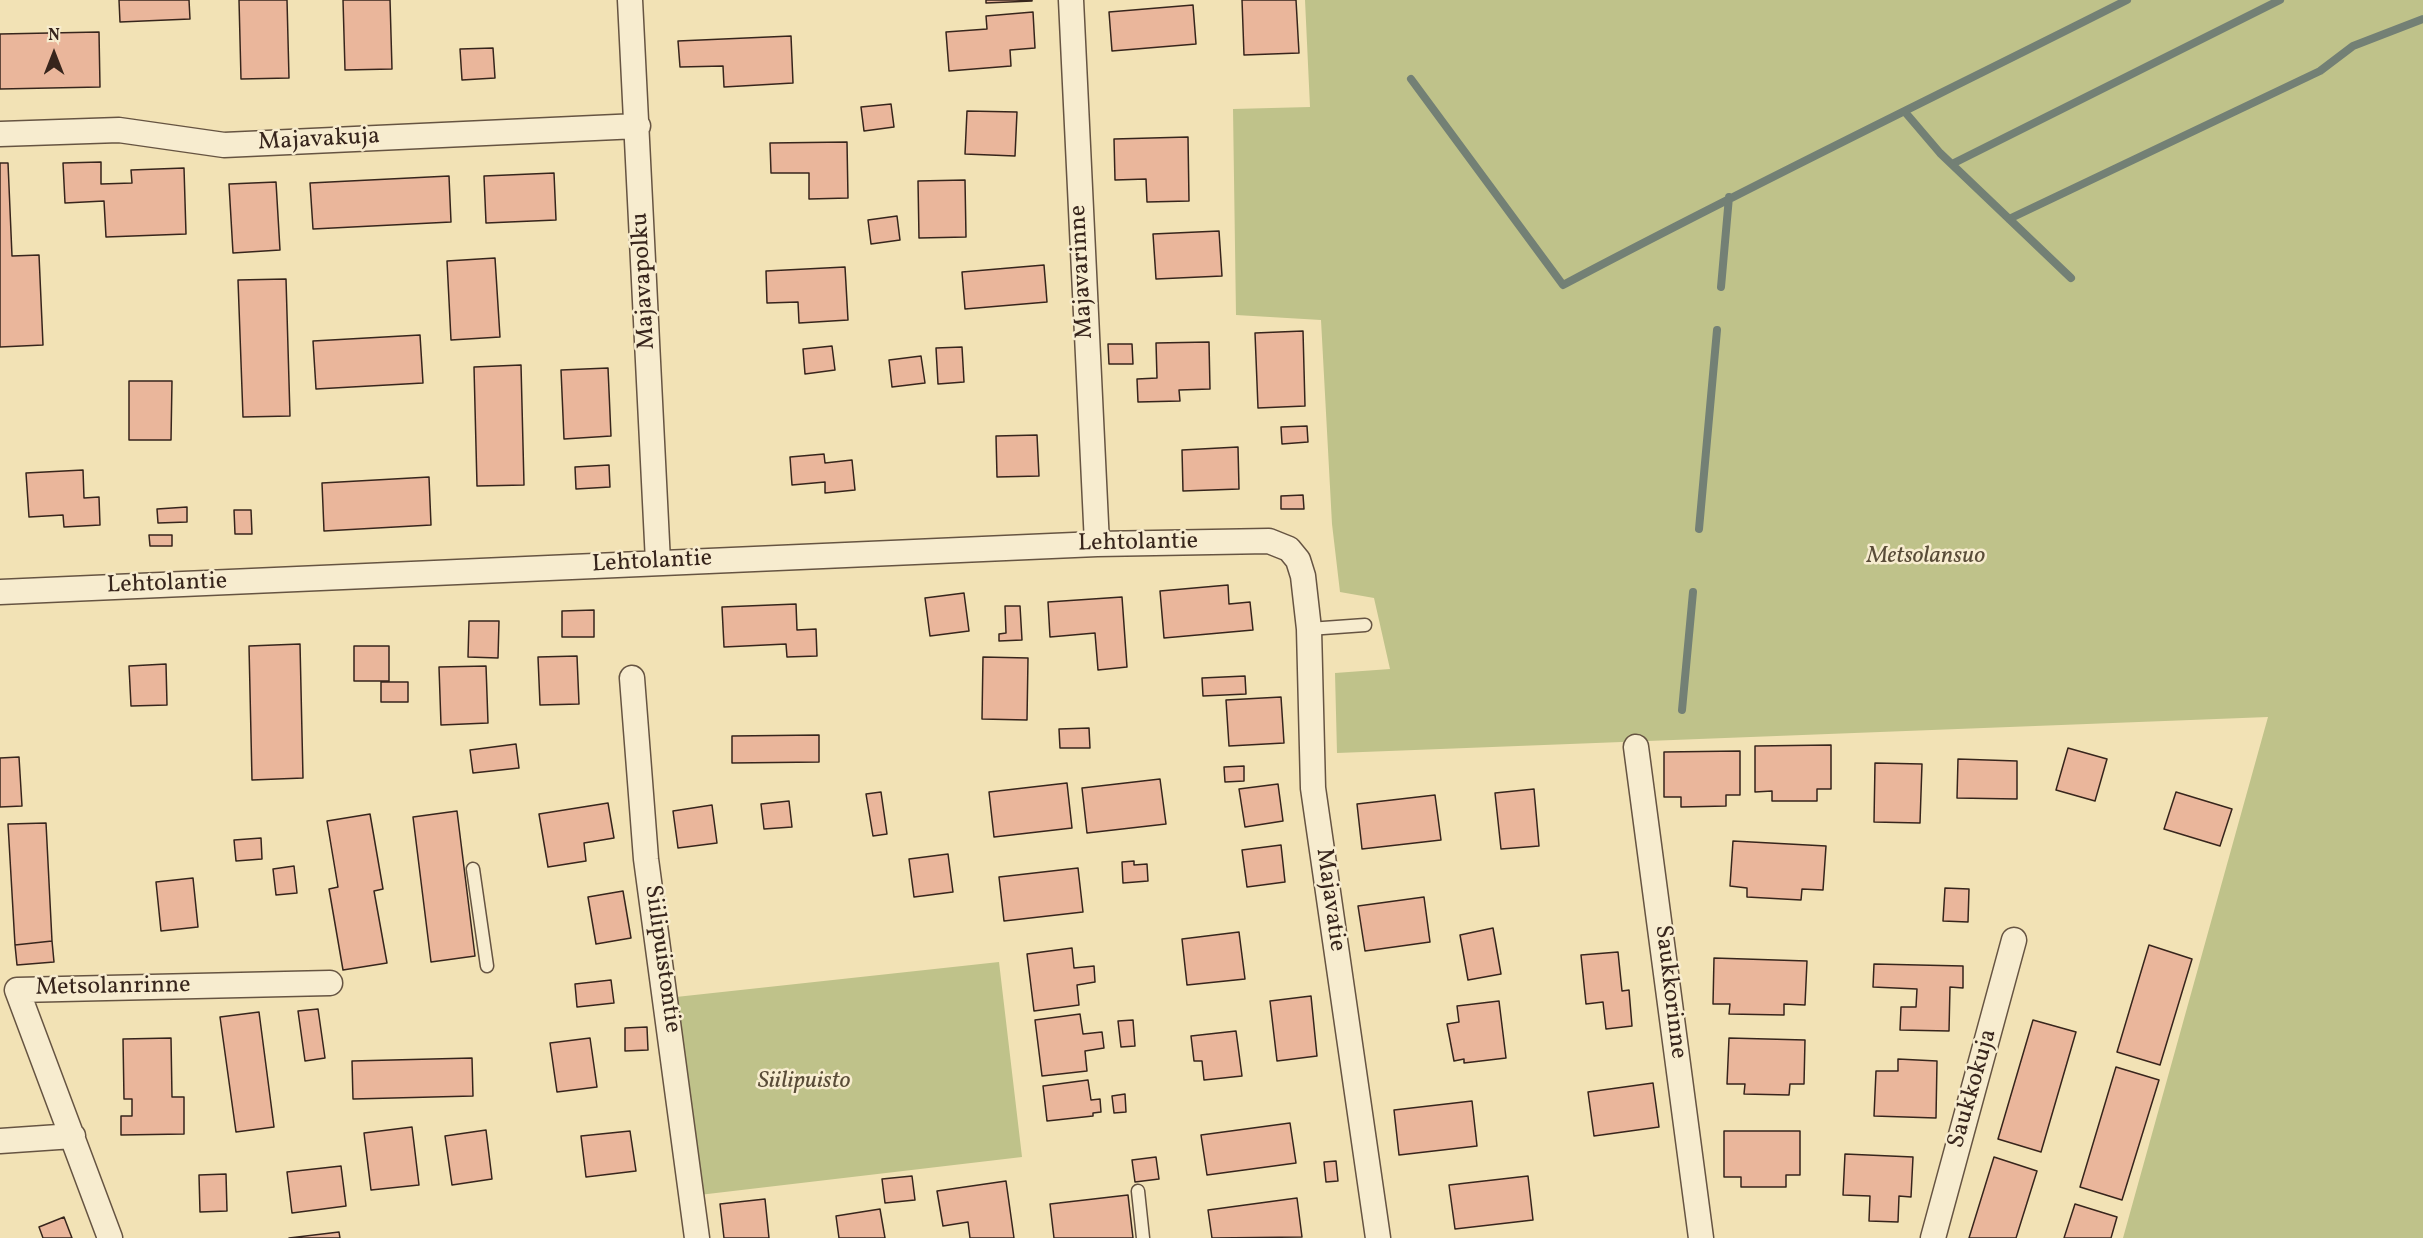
<!DOCTYPE html>
<html>
<head>
<meta charset="utf-8">
<style>
	body { margin:0 }
	#map { position:relative; width:2423px; height:1238px; overflow:hidden; background:#f2e2b5; font-family:Vollkorn,serif }
	canvas { display:block }
	.north { position:absolute; left:24px; top:24px; width:60px; height:60px; -webkit-text-stroke:4px #f7eccf; paint-order:stroke; rotate:0deg; font-size:16px; font-weight:700; line-height:24px; text-align:center; color:#37251c }
	.north::after { content:''; display:block; margin:auto; width:21px; height:27px; background:#37251c; clip-path:polygon(50% 0,100% 100%,50% 72%,0 100%) }
</style>
</head>
<body>
<div id="map">
<canvas width="2423" height="1238"></canvas>
<div class="north">N</div>
</div>
<script>
const ctx = document.querySelector('canvas').getContext('2d');
ctx.lineJoin = 'round';
function paint(path, color) {
  ctx.fillStyle = color;
  ctx.fill(path, 'evenodd');
}
function strokePath(path, color, width, dash) {
  ctx.strokeStyle = color;
  ctx.lineWidth = width;
  ctx.lineCap = dash ? 'butt' : 'round';
  ctx.setLineDash(dash || []);
  ctx.stroke(path);
}
function label(font, color, halo, rows, align = 'center') {
  ctx.font = font + ' Vollkorn,serif';
  ctx.lineWidth = 5;
  ctx.setLineDash([]);
  ctx.textBaseline = 'middle';
  ctx.strokeStyle = halo;
  ctx.fillStyle = color;
  for (const [text, x, y, turn = 0] of rows) {
    ctx.save();
    ctx.translate(x, y);
    ctx.rotate((+turn || 0) * Math.PI / 180);
    ctx.textAlign = isNaN(turn) ? turn : align;
    if (halo) ctx.strokeText(text, 0, 0);
    ctx.fillText(text, 0, 0);
    ctx.restore();
  }
}
paint(new Path2D(`
	M1305,0h1118v1238h-300l145,-521 -931,36 -2,-80 55,-4 -16,-71 -34,-6 -8,-68 -11,-204 -85,-5 -3,-206 77,-2z
	M999,962l23,195 -323,38 -23,-198z`), '#bfc28a');
strokePath(new Path2D(`
	M1411,79l152,206c186,-99 376,-190 564,-285
	M1905,112l35,41 131,125
	M1952,164l328,-164
	M2009,219l311,-148 33,-25 70,-27
	M1721,287l8,-90
	M1699,529l18,-199
	M1682,710l11,-118`), '#738075', 8);
const building = new Path2D(`
	M119,0h70l1,19 -70,3z
	M239,0h48l2,78 -48,1z
	M343,0h47l2,69 -47,1z
	M986,0h46v1l-46,2z
	M1242,0h54l3,53 -55,2z
	M1193,5l3,39 -84,7 -3,-39z
	M1033,12l2,36 -25,2 1,16 -62,5 -3,-39 41,-3 -1,-13z
	M99,32l1,55 -100,2v-55z
	M791,36l2,47 -69,4 -1,-21 -43,1 -2,-26z
	M493,48l2,30 -33,2 -2,-31z
	M891,104l3,23 -30,4 -3,-24z
	M967,111l50,1 -2,44 -50,-2z
	M1188,137l1,64 -42,1 -1,-23 -31,1 -1,-41z
	M847,142l1,56 -39,1v-26h-38l-1,-30z
	M101,162v22l31,-1 -1,-13 53,-2 2,66 -80,3 -2,-36 -39,2 -2,-40z
	M0,163h8l4,93 27,-1 4,90 -43,2z
	M554,173l2,47 -70,3 -2,-47z
	M449,176l2,46 -138,7 -3,-46z
	M965,180l1,57 -47,1 -1,-57z
	M276,182l4,68 -47,3 -4,-69z
	M897,216l3,24 -29,4 -3,-24z
	M1219,231l3,45 -66,3 -3,-45z
	M495,258l5,79 -49,3 -4,-79z
	M1044,265l3,37 -82,7 -3,-37z
	M845,267l3,53 -49,3 -1,-21 -31,1 -1,-32z
	M286,279l4,137 -47,1 -5,-137z
	M1303,331l2,75 -47,2 -3,-75z
	M420,335l3,48 -107,6 -3,-48z
	M1209,342l1,47 -31,1 1,11 -42,1 -1,-23 20,-1 -1,-35z
	M1108,344h24l1,20h-24z
	M832,346l3,24 -30,4 -2,-25z
	M962,347l2,35 -26,2 -2,-36z
	M921,356l4,27 -33,4 -3,-27z
	M521,365l3,120 -47,1 -3,-119z
	M608,368l3,68 -47,3 -3,-69z
	M129,381h43l-1,59h-42z
	M1307,426l1,16 -26,2 -1,-17z
	M1037,435l2,41 -42,1 -1,-41z
	M1238,447l1,42 -56,2 -1,-41z
	M824,454l1,9 27,-3 3,30 -30,3v-11l-33,3 -2,-28z
	M609,465l1,22 -34,2 -1,-22z
	M83,470l1,28 15,-1 1,28 -36,2 -1,-12 -34,2 -3,-44z
	M429,477l2,48 -107,6 -2,-48z
	M1303,495l1,14h-23v-13z
	M187,507v15l-29,1 -1,-14z
	M234,510h17l1,24h-17z
	M149,535h23v11h-22z
	M1228,585l1,19 21,-2 3,28 -89,8 -4,-47z
	M964,593l5,38 -39,5 -5,-38z
	M1122,597l5,70 -29,3 -3,-37 -45,4 -2,-35z
	M796,604l1,26 19,-1 1,27 -30,1 -1,-13 -62,3 -2,-40z
	M1005,606h15l2,34 -23,1v-7l7,-1z
	M594,610v27h-32v-26z
	M469,621h30l-1,37 -30,-1z
	M300,644l3,134 -51,2 -3,-134z
	M354,646h35v35h-35z
	M577,656l2,48 -39,1 -2,-48z
	M983,657l45,1 -1,62 -45,-1z
	M166,664l1,41 -36,1 -2,-40z
	M486,666l2,57 -47,2 -2,-58z
	M1245,676l1,18 -43,2 -1,-18z
	M381,682h27v20h-27z
	M1281,697l3,46 -55,3 -3,-46z
	M1089,728l1,20h-30l-1,-19z
	M819,735v27l-87,1v-27z
	M516,744l3,24 -46,5 -3,-23z
	M1831,745v44h-14v12h-45v-10l-17,1v-46z
	M2068,748l39,11 -12,42 -39,-11z
	M1740,751v44h-14v11l-45,1v-10h-17v-45z
	M19,757l3,49 -22,1v-49z
	M1958,759l59,2v38l-60,-1z
	M1875,763l47,1 -2,59 -46,-1z
	M1244,766v15l-19,1 -1,-15z
	M1160,779l6,45 -79,9 -5,-45z
	M1067,783l5,45 -78,9 -5,-45z
	M1278,784l5,37 -38,6 -6,-38z
	M1534,789l5,57 -38,3 -6,-56z
	M881,792l6,42 -14,2 -7,-42z
	M2176,792l56,17 -12,37 -56,-17z
	M1435,795l6,45 -79,9 -5,-45z
	M789,801l3,26 -28,2 -3,-25z
	M608,803l6,35 -30,5 2,18 -38,6 -9,-53z
	M712,805l5,38 -39,5 -5,-37z
	M457,811l18,145 -44,6 -18,-145z
	M370,814l13,75 -9,2 13,72 -44,7 -14,-81 9,-2 -11,-66z
	M46,823l6,118 -37,4 -7,-121z
	M261,838l1,21 -26,2 -2,-21z
	M1733,841l93,5 -3,44 -21,-1 -1,11 -54,-3v-9l-17,-2z
	M1281,845l4,37 -38,5 -5,-37z
	M948,854l5,38 -39,5 -5,-38z
	M1134,861v4l13,-1 1,17 -25,2 -1,-21z
	M294,866l3,27 -21,2 -3,-26z
	M1078,868l5,44 -79,9 -5,-44z
	M193,878l5,49 -37,4 -5,-49z
	M1945,888l24,1 -1,33 -25,-1z
	M623,891l8,47 -35,6 -8,-47z
	M1424,897l6,45 -65,9 -7,-45z
	M1493,928l8,46 -33,6 -8,-45z
	M1239,932l6,47 -58,6 -5,-46z
	M52,941l2,21 -37,3 -2,-20z
	M2149,945l43,14 -32,106 -43,-13z
	M1072,948l2,20 20,-2 1,16 -18,3 2,20 -45,6 -7,-57z
	M1618,952l4,39 7,-1 3,36 -26,3 -3,-27 -17,2 -5,-49z
	M1714,958l93,3 -2,44 -21,-1v11l-55,-1 1,-10h-17z
	M1874,964l89,2v22l-13,-1 -1,44 -49,-1 1,-23h15l1,-18 -44,-2z
	M611,980l3,23 -37,4 -2,-23z
	M1311,996l6,60 -40,5 -7,-60z
	M1499,1001l7,57 -42,5v-4l-10,2 -7,-37 12,-2 -2,-16z
	M318,1009l7,49 -20,3 -7,-50z
	M259,1012l15,115 -38,5 -16,-115z
	M1080,1014l3,20 19,-2 2,16 -19,3 2,20 -45,5 -7,-56z
	M1133,1020l2,26 -14,1 -3,-26z
	M2033,1020l43,12 -35,120 -43,-13z
	M647,1027l1,23 -23,1v-23z
	M1236,1031l6,45 -38,4 -2,-19h-8l-3,-25z
	M171,1038l1,59h12v37l-63,1v-19h11v-17h-8l-1,-60z
	M590,1038l7,49 -40,5 -7,-49z
	M1729,1038l76,2 -1,44h-14l-1,11 -45,-1 1,-10h-18z
	M472,1058l1,38 -120,3 -1,-38z
	M1898,1059l39,2 -1,57 -62,-2 2,-45h22z
	M2116,1067l43,13 -37,120 -42,-13z
	M1088,1080l3,20 9,-1 1,13 -8,1v3l-46,5 -4,-35z
	M1653,1083l6,44 -65,9 -6,-44z
	M1125,1094l1,18 -12,1 -2,-17z
	M1472,1101l5,45 -78,9 -5,-45z
	M1290,1123l6,40 -89,12 -6,-40z
	M412,1127l7,58 -48,5 -7,-57z
	M486,1130l6,49 -40,6 -7,-49z
	M630,1131l6,40 -50,6 -5,-41z
	M1724,1131h76v44h-14v12h-45v-10h-17z
	M1845,1154l68,3 -2,40 -12,-1 -1,26 -29,-1 1,-25 -27,-1z
	M1156,1157l3,22 -24,3 -3,-22z
	M1994,1157l43,14 -21,67h-47z
	M1336,1161l2,20 -12,1 -2,-20z
	M341,1166l5,40 -54,7 -5,-41z
	M226,1174l1,37 -27,1 -1,-37z
	M912,1176l3,24 -30,3 -3,-24z
	M1528,1176l5,44 -78,9 -6,-44z
	M1006,1181l8,57h-44l-2,-16 -25,4 -6,-35z
	M1128,1195l5,43h-79l-4,-34z
	M1297,1198l5,39 -90,1 -4,-28z
	M765,1199l4,39h-45l-4,-34z
	M2075,1204l42,13 -6,21h-47z
	M880,1209l5,29h-46l-3,-22z
	M64,1217l8,21h-29l-4,-11z
	M339,1232l1,6h-51z`);
paint(building, '#eab69b');
strokePath(building, '#37251c', 1.5);
const lane = new Path2D(`
	M1309,629l56,-4
	M473,869l14,97
	M1138,1191l5,47`);
const street = new Path2D(`
	M630,0l28,562
	M1071,0l26,544
	M0,134l119,-4 105,15 414,-19
	M0,592l1097,-48 172,-3 20,8 9,11 5,16 6,53 4,159 65,450
	M632,678l14,181 51,379
	M1636,747l65,491
	M0,1141l73,-5
	M110,1238l-93,-248 313,-7
	M1933,1238l81,-298`);
strokePath(lane, '#665442', 15);
strokePath(street, '#665442', 27);
strokePath(lane, '#f7eccf', 12);
strokePath(street, '#f7eccf', 24);
label('24px', '#37251c', '#f7eccf', [
	["Majavakuja",319,141,-3],
	["Majavarinne",1083,272,-93],
	["Majavapolku",645,281,-93],
	["Lehtolantie",1138,544,-1],
	["Lehtolantie",652,563,-3],
	["Lehtolantie",167,585,-2],
	["Majavatie",1329,900,82],
	["Siilipuistontie",661,959,82],
	["Metsolanrinne",113,988,-1],
	["Saukkorinne",1669,992,83],
	["Saukkokuja",1974,1089,-74]
]);
label('italic 24px', '#594c38', '#f7eccf', [
	["Metsolansuo",1926,558],
	["Siilipuisto",804,1083]
]);
</script>
</body>
</html>
